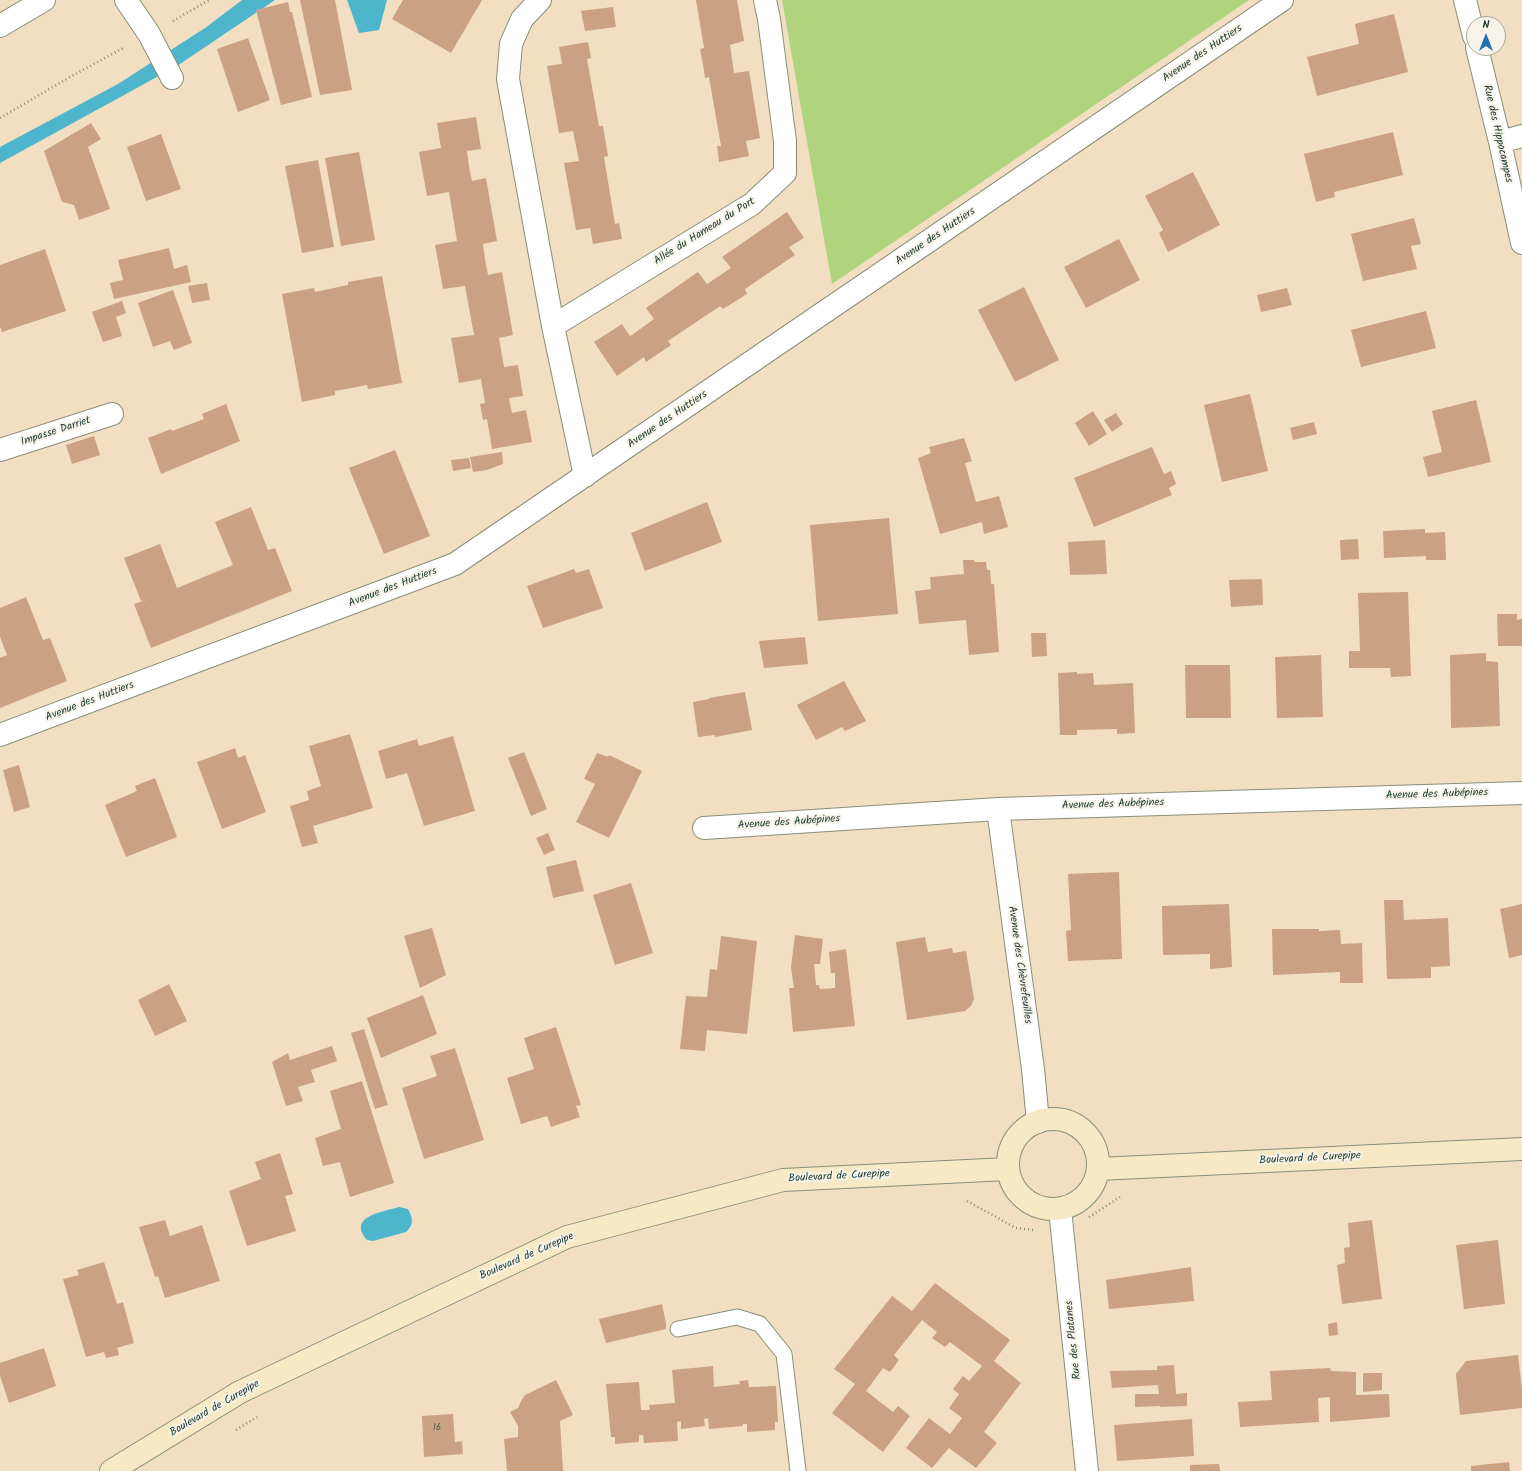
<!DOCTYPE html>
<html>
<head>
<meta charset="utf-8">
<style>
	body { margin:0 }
	#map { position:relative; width:1522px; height:1471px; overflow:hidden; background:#f2dfc1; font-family:Kalam,sans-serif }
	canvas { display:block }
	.north { position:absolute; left:1466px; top:16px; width:40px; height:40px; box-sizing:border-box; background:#f7f3e8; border:1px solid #a1aaa0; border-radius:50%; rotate:0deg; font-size:11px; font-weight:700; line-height:16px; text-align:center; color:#1f3d34 }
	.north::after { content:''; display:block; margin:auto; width:14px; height:18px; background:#1f6fb2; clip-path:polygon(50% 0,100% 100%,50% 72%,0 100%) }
</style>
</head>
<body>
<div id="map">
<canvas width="1522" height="1471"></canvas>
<div class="north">N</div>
</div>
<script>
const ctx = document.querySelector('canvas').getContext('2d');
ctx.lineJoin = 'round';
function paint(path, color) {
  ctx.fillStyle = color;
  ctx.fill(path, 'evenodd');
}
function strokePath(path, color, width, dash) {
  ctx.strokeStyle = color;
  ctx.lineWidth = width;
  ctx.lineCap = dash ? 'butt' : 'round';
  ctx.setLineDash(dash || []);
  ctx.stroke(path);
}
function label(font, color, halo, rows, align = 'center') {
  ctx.font = font + ' Kalam,sans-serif';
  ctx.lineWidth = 4;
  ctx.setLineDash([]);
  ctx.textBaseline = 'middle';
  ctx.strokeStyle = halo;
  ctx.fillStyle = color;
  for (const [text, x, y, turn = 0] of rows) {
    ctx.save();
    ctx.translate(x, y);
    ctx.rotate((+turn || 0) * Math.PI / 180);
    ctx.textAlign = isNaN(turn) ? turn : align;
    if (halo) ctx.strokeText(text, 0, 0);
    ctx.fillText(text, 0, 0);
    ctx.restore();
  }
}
paint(new Path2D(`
	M782,0h467l-417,284z`), '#b0d47e');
paint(new Path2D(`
	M242,0h33l-98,66 -177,97v-16l118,-63 87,-56z
	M347,0h40l-8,30 -20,3z
	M399,1207l9,2c5,9 6,16 -2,23l-33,9 -6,-1c-20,-24 16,-28 32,-33z`), '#4db5cc');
paint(new Path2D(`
	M300,0h35l17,90 -32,5z
	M403,0h79l-31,53 -59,-34z
	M696,0h41l7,41 -14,4 4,28 15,-2 11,67 -14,3 3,15 -30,6 -2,-16h4l-12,-69 -4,1 -2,-14 -3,-15 4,-1z
	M288,2l2,10h2l20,85 -31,8 -25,-95z
	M613,7l3,20 -31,4 -4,-20z
	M1394,14l14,58 -91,24 -10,-39 52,-13 -4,-20z
	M248,38l22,62 -32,12 -21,-63z
	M588,42l3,16 -4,1 12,67h4l5,30 -4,1 11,67 4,-1 3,16 -29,5 -3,-16 -14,2 -12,-67 15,-2 -6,-30 -14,2 -12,-67 15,-2 -3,-17z
	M476,117l5,32 -14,2 2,15 3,15 14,-3 11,63 -14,3 2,15 3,16 14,-3 11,63 -14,3 5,29 14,-2 5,31 -14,2 3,15 14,-3 6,32 -40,7 -5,-30 -4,1 -3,-16 5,-1 -4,-24 -22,4 -4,-23 -4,-22 23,-3 -9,-49 -22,3 -8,-44 22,-4 -8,-49 -22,4 -8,-44 22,-4 -4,-25z
	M91,123l10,16 -13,8 22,62 -31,11 -5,-15 -12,-3 -18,-51z
	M1393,132l10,43 -69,17 1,5 -19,5 -12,-48z
	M161,134l20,55 -35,12 -19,-54z
	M359,152l16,88 -34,6 -16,-88z
	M318,160l16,87 -32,6 -17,-87z
	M1193,172l27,53 -52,27 -9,-19 4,-3 -18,-34z
	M787,212l17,26 -15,9 6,8 -50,34 2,5 -24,15 -3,-3 -52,35 3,4 -25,17 -2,-5 -27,19 -23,-34 28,-18 8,12 2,-1 22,-16 -8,-11 52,-36 9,12 24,-16 -9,-11z
	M1414,218l7,26 -10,2 6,23 -54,12 -12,-47z
	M1119,239l21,41 -54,28 -22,-41z
	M169,248l5,21 13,-4 4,17 -77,17 -4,-16 13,-3 -5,-20z
	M45,249l21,62 -64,21 -2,-5v-62z
	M382,276l20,107 -34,6 -1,-4 -32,6v4l-33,7 -20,-108 32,-6 1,4 33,-7v-3z
	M207,283l3,17 -18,3 -4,-17z
	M1024,287l35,73 -44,22 -37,-72z
	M1287,288l5,17 -31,7 -4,-17z
	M173,290l19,53 -18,7 -4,-9 -17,6 -15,-44z
	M122,301l4,12 -10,4 6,19 -19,6 -11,-30z
	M1426,311l10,37 -75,19 -10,-37z
	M1250,394l18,77 -46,11 -18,-77z
	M1476,400l15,62 -63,15 -5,-20 19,-5 -10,-41z
	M226,404l14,37 -79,33 -13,-36 23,-9 1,2 32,-12 -2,-5z
	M1093,411l14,23 -18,12 -14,-23z
	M1116,413l7,11 -11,8 -8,-12z
	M1314,422l3,12 -24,6 -3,-12z
	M94,436l6,19 -28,9 -6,-19z
	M964,438l8,23 -7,2 11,39 23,-6 9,31 -24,7 -2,-12 -42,12 -22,-76 13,-5 -2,-6z
	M1152,447l12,27 7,-3 5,13 -7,4 3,7 -78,32 -20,-49z
	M395,450l35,86 -46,18 -35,-86z
	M502,452l1,12 -16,6 -14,2 -3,-15z
	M469,458l2,10 -18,3 -2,-11z
	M707,502l15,40 -77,29 -14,-38z
	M251,507l17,43 7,-2 17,43 -141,57 -17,-44 12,-4 -5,1 -17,-43 36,-14 17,44 56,-23 -18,-43z
	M889,518l9,96 -80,7 -8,-96z
	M1425,529v4l20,-1 1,28h-20v-4l-42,2 -1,-27z
	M1358,539l1,20 -18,1 -1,-20z
	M1105,540l2,34 -37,1 -2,-33z
	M963,560h11l1,2h11l1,8h3l1,14h3l5,68 -30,3 -3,-35 -47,4 -4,-33 16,-2 -1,-12 34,-3z
	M574,569l2,4 13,-4 14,39 -60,20 -16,-42z
	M1262,579l1,26 -32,2 -2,-27z
	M1408,592l3,84 -20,1 -1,-9h-41v-17h11l-2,-58z
	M26,597l17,43 7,-2 17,43 -67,27v-50l7,-3 -7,-18v-29z
	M1497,614h20v6l5,-1v27h-24z
	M1031,633h15l1,23 -15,1z
	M805,637l3,27 -44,4 -5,-27z
	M1486,653v8l12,1 2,64 -49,2 -1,-73z
	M1321,655l2,62 -46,1 -2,-61z
	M1185,665h45l1,53h-45z
	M1077,672v2l16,-1 1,12 39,-2 2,50 -18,1v-5l-40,1v5h-17l-2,-62z
	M844,681l22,40 -21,10 -3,-4 -26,13 -19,-35z
	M745,692l7,38 -37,7v-2l-17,2 -5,-35 16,-3v-1z
	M350,734l23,74 -60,18 5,17 -16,4 -12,-41 19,-6 -2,-9 14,-5 -12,-40z
	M453,736l22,75 -51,15 -17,-53 -21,6 -8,-28 39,-12 2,7z
	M235,748l3,10 7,-3 21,57 -44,17 -25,-67z
	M524,752l23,57 -16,7 -23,-58z
	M597,753l11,4 1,-2 33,16 -33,67 -33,-16 19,-38 -11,-5z
	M19,765l11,42 -16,5 -11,-42z
	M155,778l22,59 -51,20 -21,-52 32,-14 -2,-5z
	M548,833l7,17 -11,5 -8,-17z
	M576,860l8,31 -31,7 -7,-31z
	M1119,872l3,87 -54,2 -2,-30 5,-1 -3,-56z
	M631,883l22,70 -38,12 -22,-70z
	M1384,900h19l1,20 44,-2 2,48 -19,1v11l-44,1z
	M1229,904l3,63 -22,2v-15l-47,1 -1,-49z
	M1522,904v51l-13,3 -9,-49z
	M432,928l14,47 -26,13 -16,-52z
	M1272,929h47v2l21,-1 1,14 21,-1 1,40h-23v-11l-67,3z
	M795,935l28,4 -3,25h-6l2,21h3l1,4 15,-1v-15h-4l-2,-21 17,-3 9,77 -62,6 -4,-44h5l-3,-21z
	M721,936l36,5 -10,93 -40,-4 -2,21 -25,-2 6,-53 21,1 3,-28 7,1z
	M925,937l3,15 24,-4 1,5 13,-2 8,48 -3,7 -6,5 -58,9 -11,-78z
	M169,984l18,37 -32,15 -17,-36z
	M423,995l14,39 -56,24 -14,-40z
	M556,1027l25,78 -5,1 4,11 -29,10 -4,-11 -26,8 -14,-46 27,-9 -10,-31z
	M364,1029l24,76 -13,4 -24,-76z
	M332,1046l5,15 -26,9 4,12 -17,5 5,14 -17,5 -14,-44 16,-9 2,7z
	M455,1048l29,92 -60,19 -22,-71 35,-12 -7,-20z
	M362,1081l32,102 -44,14 -10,-35 -17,4 -8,-28 26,-9 -11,-38z
	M280,1153l13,41 -8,2 11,35 -49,15 -18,-55 32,-12 -6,-17z
	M165,1220l5,16 32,-11 18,56 -55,17 -7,-22 -3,1 -16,-50z
	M1372,1220l10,79 -40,5 -5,-39 8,-2 -1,-15 6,-1 -2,-24z
	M1498,1240l7,64 -41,5 -8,-64z
	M104,1262l13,42 6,-2 11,41 -17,5 2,7 -13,3 -2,-6 -18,5 -23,-78 16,-4 -2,-5z
	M1191,1267l3,34 -85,8 -3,-29z
	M935,1283l75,57 -16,21 27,22 -37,49 13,11 -21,25 -27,-20 -17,20 -26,-20 23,-30 21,16 12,-16 -13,-10 10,-14 -6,-5 10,-13 6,5 13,-15 -32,-24 -5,5 -13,-9 5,-6 -15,-12 -28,35 5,5 -9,12 -7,-4 -17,23 27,21 5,-6 12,10 -27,36 -51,-39 23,-29 -21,-15 58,-73 20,15z
	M662,1304l4,19v6l-60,14 -7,-24z
	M1337,1322l1,13 -9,1 -1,-12z
	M44,1348l12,38 -47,17 -9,-27v-13z
	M1518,1355l4,35v18l-62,7 -4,-41 10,-13z
	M1174,1365l2,29 11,-1v13l-27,1v-1l-25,1v-13h24l-1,-9 -46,3 -2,-17 47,-1v-4z
	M713,1366l1,21 26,-3 -1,-3 9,-1 1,7 27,-1 2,36h-3v8l-28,2v-8h-4v2l-34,3 -1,-11 -4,1 1,7 -24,3v-8l-4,1 1,19 -34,2 -1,-8h-4v7l-24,2v-7h-4l-5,-53 33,-2 2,28h9l-1,-5 26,-2 -3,-33z
	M1330,1368l1,3 25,1v23l33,-1 1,23 -60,5v-25l-12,1 1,24 -79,5 -2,-25 34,-2 -2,-29z
	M1363,1373h19v17l-19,2z
	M556,1380l17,35 -13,6 3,50h-56l-3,-32 14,-2v-11l-8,-14 8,-4 3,-7 4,-6z
	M453,1414l2,28 7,-1 1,13 -39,3 -2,-41z
	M1192,1419l2,37 -77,5 -3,-36z
	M1509,1462l1,9h-39v-5z
	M1219,1464l1,7h-30v-6z`), '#caa182');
const lane = new Path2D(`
	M678,1329l59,-12 23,7 24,30 14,117`);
const street = new Path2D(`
	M126,0l23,34 23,44
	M540,0l-18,19 -11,25 -3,35 45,247 32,150
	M1465,0l9,36
	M0,26l44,-26
	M1477,48l23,94 22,101
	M1500,142l22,-6
	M553,326l199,-122 33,-31v-32l-16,-122 -4,-19
	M0,450l112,-36
	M0,735l455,-171 827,-564
	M998,809l35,260 5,53
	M704,828l294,-19 524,-16
	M1060,1209l27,262`);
const secondary = new Path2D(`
	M1008 1164a45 45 0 1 1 90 0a45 45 0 1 1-90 0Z
	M1098,1169l424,-20
	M111,1471l129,-79 327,-155 216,-57 225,-11`);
strokePath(lane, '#888e7a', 17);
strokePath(street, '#888e7a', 24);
strokePath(secondary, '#888e7a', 24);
strokePath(new Path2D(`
	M173,21l36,-21
	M0,118l70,-41 55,-30
	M967,1201l49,27 18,2
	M1089,1217l31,-20
	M236,1430l21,-13`), '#888e7a', 2.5, [1, 3]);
strokePath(lane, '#fff', 15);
strokePath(street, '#fff', 22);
strokePath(secondary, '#f6e9c3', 22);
label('9px', '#4a5648', null, [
	["16",437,1428]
]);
label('11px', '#1f3d34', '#f7f3e8', [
	["Avenue des Huttiers",1203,54,-34],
	["Rue des Hippocampes",1497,134,77],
	["Allée du Hameau du Port",705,232,-32],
	["Avenue des Huttiers",936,237,-34],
	["Avenue des Huttiers",668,420,-34],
	["Impasse Darriet",56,432,-18],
	["Avenue des Huttiers",393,588,-21],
	["Avenue des Huttiers",90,702,-21],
	["Avenue des Aubépines",1437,795,-2],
	["Avenue des Aubépines",1113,805,-2],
	["Avenue des Aubépines",789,823,-4],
	["Avenue des Chèvrefeuilles",1019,965,82],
	["Boulevard de Curepipe",1310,1159,-3],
	["Boulevard de Curepipe",839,1177,-3],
	["Boulevard de Curepipe",527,1257,-24],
	["Rue des Platanes",1074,1340,-96],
	["Boulevard de Curepipe",215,1409,-30]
]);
</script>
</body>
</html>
